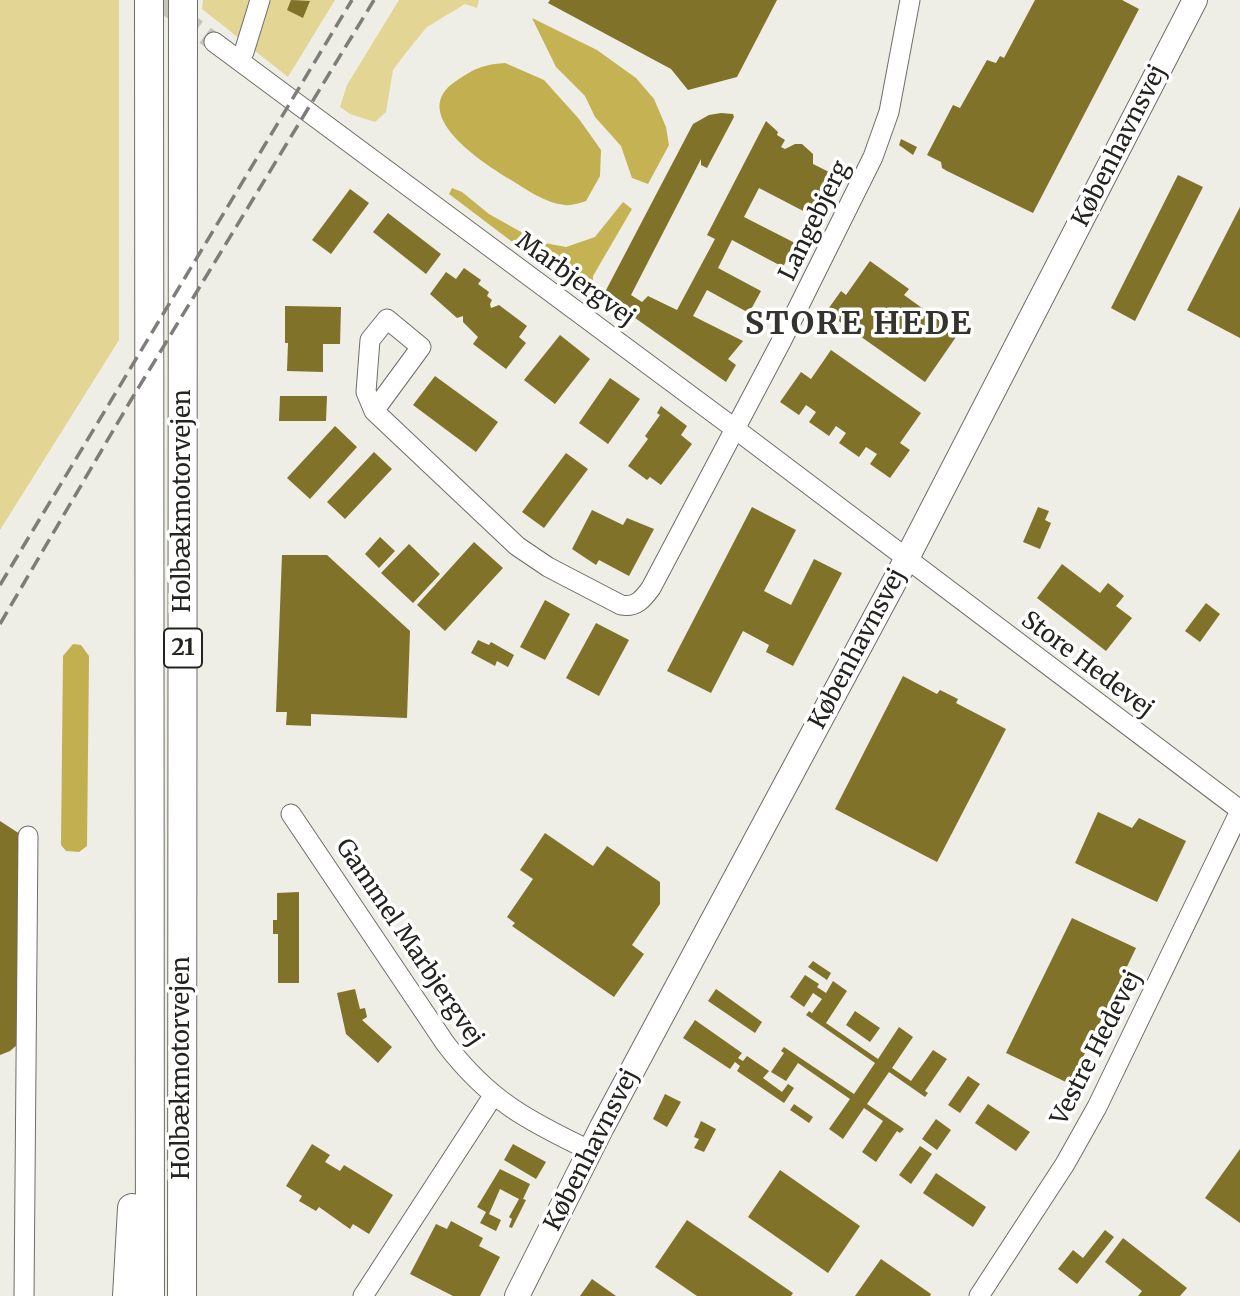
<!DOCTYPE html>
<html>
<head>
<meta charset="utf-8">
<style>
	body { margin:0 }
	canvas { display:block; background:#eeede6 }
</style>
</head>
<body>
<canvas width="1240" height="1296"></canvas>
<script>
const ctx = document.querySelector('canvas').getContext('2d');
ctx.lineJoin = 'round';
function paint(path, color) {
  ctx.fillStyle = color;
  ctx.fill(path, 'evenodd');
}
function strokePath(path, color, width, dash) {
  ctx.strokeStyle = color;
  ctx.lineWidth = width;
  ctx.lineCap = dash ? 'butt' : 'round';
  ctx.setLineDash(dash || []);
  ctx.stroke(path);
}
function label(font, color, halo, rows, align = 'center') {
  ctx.font = font + ' Merriweather,serif';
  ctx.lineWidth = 7;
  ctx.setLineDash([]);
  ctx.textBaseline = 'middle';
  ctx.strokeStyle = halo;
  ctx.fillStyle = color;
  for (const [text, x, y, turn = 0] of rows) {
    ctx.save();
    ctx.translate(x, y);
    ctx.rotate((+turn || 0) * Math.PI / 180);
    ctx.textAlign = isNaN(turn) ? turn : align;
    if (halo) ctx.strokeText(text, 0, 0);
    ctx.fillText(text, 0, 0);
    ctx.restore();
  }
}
paint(new Path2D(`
	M0,0h119v340l-119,190z
	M203,0h132l-47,77 -86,-68z
	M399,0h80l-2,8 -12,-4 -38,23 -19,23 -15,20 -7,42 -11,10 -25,-8 -10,-7 7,-22z`), '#e3d694');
paint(new Path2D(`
	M532,18l65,32 39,28 18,21 12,28 3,18 -21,39 -16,-6 -11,-32 -26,-29 -10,-21 -29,-29z
	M452,188l10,4 27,22 50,28 27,5 29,-10 28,-35 9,7 -39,67v27l-144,-109z`), '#c5b353');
paint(new Path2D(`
	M505,63l39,17 35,39 22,31 -1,26 -14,25c-7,2 -15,5 -21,4 -20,-2 -38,-15 -54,-25 -28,-17 -105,-66 -55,-99 20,-13 25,-16 49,-18z
	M73,644l8,1 8,11 -2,190 -8,6 -13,-1 -5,-6 2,-189z`), '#c2af50');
paint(new Path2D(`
	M291,0l19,1 -7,17 -16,-8z
	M550,0h227l-40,77 -49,13 -17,-21 -123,-66z
	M1035,0h87l17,9 -106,204 -86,-42 -5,-3 -1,-6 -14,-7 26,-50 7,3 27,-48 9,3 4,-7 4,2z
	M721,113l12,1 1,3 -27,51 -6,-3v-6l-70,136 11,7 6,-6 29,14 38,-71 -8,-4 59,-114 12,11 -1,3 8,5 -4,7 4,2 10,-5h7l11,10v10l18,9 -22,41 -50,-26 -15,29 51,26 -12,24 -51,-27 -14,28 43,23 -12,22 -42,-23 -14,26 50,25 -15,18 8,6 -10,17 -108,-76 2,-3 -16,-9 89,-170 16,-9z
	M901,139l16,8 -4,8 -14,-10z
	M1178,175l25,12 -68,134 -24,-13z
	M350,189l19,14 -38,51 -19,-14z
	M1240,207v131l-53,-28z
	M388,213l53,41 -15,20 -53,-42z
	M870,261l39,28 -5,6 54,39 -33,48 -99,-70 15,-21 5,4z
	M464,268l17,12 -3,4 11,8 -2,4 5,4 -2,4 1,4 8,-3 28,21 -8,11 7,6 -20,26 -33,-25 5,-7 -15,-15v-6l-6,2 -27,-24 16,-22 10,7z
	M285,306l56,1 -1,37h-17v28l-36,-1 1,-28h-3z
	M560,335l30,24 -35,45 -31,-24z
	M831,350l90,63 -21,30 10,7 -20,28 -20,-14 7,-10 -11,-7 -7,10 -20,-14 7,-10 -10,-7 -7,10 -20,-14 7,-10 -10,-7 -7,10 -19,-13 21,-30 10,7z
	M435,376l63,46 -22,30 -63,-47z
	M610,378l30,21 -32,45 -29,-21z
	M280,396h47l-1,25h-47z
	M661,406l26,20 -6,9 11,9 -31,41 -11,-8 -3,3 -19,-14 20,-27 -3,-3 15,-21 -3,-2z
	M335,426l22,21 -47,52 -23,-21z
	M374,452l18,17 -47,50 -18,-17z
	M566,453l22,16 -44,59 -22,-16z
	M752,507l44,23 -32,61 27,14 23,-46 28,14 -49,93 -27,-14 3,-7 -26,-14 -32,62 -44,-22z
	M1038,507l11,4 -4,9 6,3 -11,26 -17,-7z
	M592,510l31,15 4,-7 27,11 -25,47 -30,-16 -3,5 -24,-16z
	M380,537l15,14 -16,17 -14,-14z
	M474,542l29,26 -58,63 -28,-26z
	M409,544l31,30 -27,29 -32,-30z
	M282,555h45l83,76 -3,87 -96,-4v12l-25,-1 1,-13h-11z
	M1062,564l38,29 8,-10 16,13 -8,10 16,12 -26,33 -69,-53z
	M545,600l25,14 -25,46 -25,-13z
	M1206,603l14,11 -20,28 -15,-11z
	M596,623l33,17 -30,56 -33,-18z
	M478,640l11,5 2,-3 23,13 -6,12 -11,-6 -2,5 -24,-13z
	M903,676l34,18 3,-4 18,9 -2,4 50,26 -69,133 -102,-53z
	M1098,812l34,16 7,-10 47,23 -29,61 -82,-39z
	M0,821l23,15 -5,208 -8,7 -10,4z
	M545,833l48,33 14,-20 53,36v22l-28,41 12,9 -30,43 -102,-71 3,-3 -8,-6 26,-38 -13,-9z
	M299,892v91h-21v-49h-5v-14h4v-27z
	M1072,918l64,30 -66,136 -64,-31z
	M813,961l18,12 -4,7 -19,-13z
	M805,975l14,9 -2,3 9,6 7,-12 14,10 -21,32 52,36 21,-32 14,10 -21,31 19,13 22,-31 14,9 -22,32 3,2 -3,4 -36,-25 -22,32 37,25 -4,4 -3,-2 -21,31 -14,-10 21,-31 -19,-13 -21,31 -14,-10 21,-30 -52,-36 -12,18 -15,-9 13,-19 -3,-2 3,-4 70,47 21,-31 -69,-48 3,-4 3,2 10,-14 -9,-6 -9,14 -14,-10z
	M355,989l5,20 5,-1 2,9 -5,3 30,27 -14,16 -32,-29 -9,-41z
	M716,989l46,33 -7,11 -47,-32z
	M855,1011l25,17 -10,14 -24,-17z
	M695,1020l47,33 -4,5 5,3 4,-5 22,15 -6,7 19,14 6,-8 6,4 -10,15 -47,-32 3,-5 -5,-4 -5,7 -47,-31z
	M968,1076l12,8 -20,29 -12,-8z
	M665,1094l16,8 -14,25 -14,-8z
	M794,1104l19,13 -4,6 -19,-13z
	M988,1104l42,28 -14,19 -41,-28z
	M936,1119l15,11 -14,20 -15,-11z
	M701,1121l15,8 -12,23 -10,-4 5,-9 -5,-2z
	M312,1144l18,11 -5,7 15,9 4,-6 49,30 -24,39 -16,-10 -3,5 -31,-22 -3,4 -17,-10 3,-5 -16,-10z
	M513,1144l33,18 -10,17 -32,-19z
	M920,1146l12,8 -21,30 -12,-9z
	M1240,1149v74l-35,-25z
	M500,1169l30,15 -7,15 3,1 -14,28 -3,-1 3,-8 -3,-2 10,-18 -19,-10 -11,25 12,6 -5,11 -16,-8 6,-11 -9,-5z
	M780,1170l80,56 -32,47 -80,-56z
	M936,1173l50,34 -13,20 -50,-34z
	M687,1220l106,73 -2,3h-94l-42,-29z
	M451,1221l32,17 -4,8 21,11 -20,39h-27l-43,-22 26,-50 11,5z
	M1105,1230l9,7 -37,47 -19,-15 15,-19 10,8z
	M1123,1238l64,50 -7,8h-42l4,-5 -37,-29z
	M881,1259l50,35 -1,2h-75z
	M592,1279l24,17h-36z`), '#807229');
strokePath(new Path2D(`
	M159,0l55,42`), '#c5c5be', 19, [19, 10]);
const minor = new Path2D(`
	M214,42l520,386 506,382
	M238,60l6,-8 16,-52
	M374,411l47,-64 -34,-28 -17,21 -4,52 8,19 143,135 31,21 73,38c15,3 22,-6 30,-17l131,-248 91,-183 16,-45 21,-112
	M291,814l154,229c43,57 83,78 146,108
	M24,1296l4,-460
	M363,1296l130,-200
	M979,1296l86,-132 32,-57 143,-296`);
const major = new Path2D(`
	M517,1296l85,-169 304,-567 289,-560`);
const highway = new Path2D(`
	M149,0l1,1296
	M127,1296l5,-88
	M182,1296l1,-1296`);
strokePath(minor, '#6f6d67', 21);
strokePath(major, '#6f6d67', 26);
strokePath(highway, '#6f6d67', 30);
strokePath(minor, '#fff', 19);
strokePath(major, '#fff', 24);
strokePath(highway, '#fff', 28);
strokePath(new Path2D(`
	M0,585l352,-585
	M0,624l131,-224 243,-400`), '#7e7d79', 3.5, [14, 7]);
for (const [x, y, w] of [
	[183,648,38]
]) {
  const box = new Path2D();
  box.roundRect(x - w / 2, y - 19.5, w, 39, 5);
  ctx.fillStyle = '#fff';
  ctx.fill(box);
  strokePath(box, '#232320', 2);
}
label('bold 23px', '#232320', null, [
	["21",183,648]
]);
label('24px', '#232320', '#fff', [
	["Københavnsvej",1120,146,-63],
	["Langebjerg",815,221,-64],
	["Marbjergvej",575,280,36],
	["Holbækmotorvejen",183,501,-90],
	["Københavnsvej",858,649,-62],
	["Store Hedevej",1087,665,37],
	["Gammel Marbjergvej",409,943,56],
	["Vestre Hedevej",1097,1048,-63],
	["Holbækmotorvejen",182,1068,-90],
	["Københavnsvej",592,1150,-63]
]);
ctx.letterSpacing = '2px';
label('bold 32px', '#34332d', '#fff', [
	["STORE HEDE",859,325]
]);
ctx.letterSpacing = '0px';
</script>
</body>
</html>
